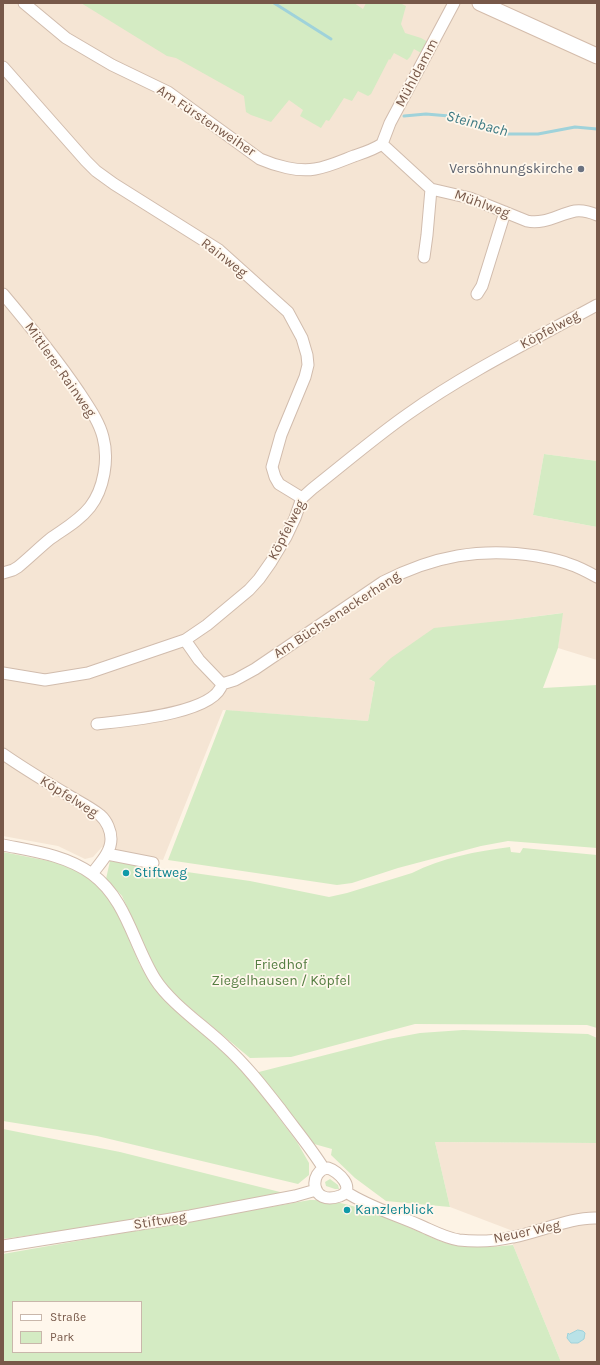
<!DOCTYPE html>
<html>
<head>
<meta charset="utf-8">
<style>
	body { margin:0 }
	#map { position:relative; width:600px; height:1365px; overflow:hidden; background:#fdf3e5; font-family:Karla,sans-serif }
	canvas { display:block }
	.frame { position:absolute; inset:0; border:4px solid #775849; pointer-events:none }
	.legend { position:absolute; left:12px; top:1301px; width:130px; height:52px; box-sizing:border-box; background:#fff7ec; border:1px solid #c9b7ab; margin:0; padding:5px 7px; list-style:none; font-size:12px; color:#775849 }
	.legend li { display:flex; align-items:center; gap:8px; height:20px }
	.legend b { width:20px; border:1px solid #c9b7ab }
</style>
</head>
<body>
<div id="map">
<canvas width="600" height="1365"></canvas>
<div class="frame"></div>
<ul class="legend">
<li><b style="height:5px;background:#fff"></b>Straße</li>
<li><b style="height:11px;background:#d4ebc3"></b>Park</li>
</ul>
</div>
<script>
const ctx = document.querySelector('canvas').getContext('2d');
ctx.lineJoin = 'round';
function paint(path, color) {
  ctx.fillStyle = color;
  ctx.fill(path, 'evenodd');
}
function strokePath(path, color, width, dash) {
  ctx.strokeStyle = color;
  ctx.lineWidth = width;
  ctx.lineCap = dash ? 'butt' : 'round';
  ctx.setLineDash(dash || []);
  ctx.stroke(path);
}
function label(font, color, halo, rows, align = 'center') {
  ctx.font = font + ' Karla,sans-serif';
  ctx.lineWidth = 3.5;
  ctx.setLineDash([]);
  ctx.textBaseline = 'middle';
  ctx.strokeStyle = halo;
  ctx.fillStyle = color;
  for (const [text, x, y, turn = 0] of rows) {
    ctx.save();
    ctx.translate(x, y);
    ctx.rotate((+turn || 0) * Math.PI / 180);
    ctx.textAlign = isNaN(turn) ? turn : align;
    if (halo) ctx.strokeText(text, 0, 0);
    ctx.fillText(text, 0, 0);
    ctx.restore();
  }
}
paint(new Path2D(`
	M3,3h594v458l-53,-7 -11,61 64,12v133l-39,-12 4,-35 -53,7 -139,60 5,2 -7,39 -145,-11 -60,150 -44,-8 -17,-5 -9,10 -8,2 -27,-13 -55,-10z
	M435,1142l162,1v219h-36l-48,-117v-14l-63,-24z`), '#f5e5d4');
paint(new Path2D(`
	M81,3h273l9,6 3,-6h34l6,3 -5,18 4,9 16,5 7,4 -5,12 -9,-5 -4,8 -3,3 -13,-7 -4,7 -1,-1 -18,35 -3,2 -10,-5 -6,10 -8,-3 -15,23 -3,-1 -5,8 -21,-12 3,-6 -14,-10 -18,22 -20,-7 -5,-3 -2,-16 -68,-38 -9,-2z
	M544,454l53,7v66l-64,-12z
	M563,613l-5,35 -15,40 54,-3v163l-89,-7 -27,5 -83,22 -46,15 -15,2 -169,-25 58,-150 142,11 7,-39 -6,-3 22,-21 43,-30 75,-8z
	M510,847l1,5 9,1 3,-5 74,7v173l-10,-3 -172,-1 -124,33 -41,1 -79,-66 -14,-19 -35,-77 -16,-17 4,-18 140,20 79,16 18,-4 65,-20c29,-15 65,-22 98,-26z
	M3,852l61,12 22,12 8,7 11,10 13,21 22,51 18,27 83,75 56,75 12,21v12l-11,9 -201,-48 -94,-15z
	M463,1030l125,4 9,4v105l-162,-1 15,65 -64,-6 -31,-23 -24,-23 1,-6 -25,-7 -52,-69 133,-34 32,-6z
	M3,1129l117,23 168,42 -206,34 -79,11z
	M330,1179l8,6 1,4h-4l-9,-3 -1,-4z
	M310,1200c35,-1 74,16 105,30 10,4 21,10 31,13 21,6 46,4 67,2l48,117h-558v-108zM13,1302h128v50h-128z`), '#d4ebc3');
const water = new Path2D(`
	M578,1330l5,1 2,2 -1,6 -6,4h-7l-4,-5 1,-5 1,1z`);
paint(water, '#b9e2e7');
strokePath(water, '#9fd2da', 1);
strokePath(new Path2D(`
	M274,3l57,36
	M404,116l22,-2 23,2 25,7 20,9 11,2h33l37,-7 22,2`), '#9fd2da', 3);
const street = new Path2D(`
	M24,3l42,35 46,27 56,27 92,67c16,7 38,13 55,10 13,-2 26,-8 39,-13 9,-3 19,-6 28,-12
	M3,67l83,94 10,10 18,13 105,66 69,62 14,26 5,17 1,10 -3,12 -24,58 -9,32 3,10 4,7 23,14
	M382,144l49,45 39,9 57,23c17,4 32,-7 48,-10 8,-1 15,1 22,4
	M382,144l8,-21 64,-120
	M424,257l3,-22 4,-46
	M3,294c27,32 53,64 76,98 9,14 20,29 24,45 6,22 1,52 -13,70 -11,14 -26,22 -40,32 -11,9 -21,19 -32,28l-5,3 -10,3
	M477,294l5,-8 23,-74
	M185,640l14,20 23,24
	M3,673l42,7 43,-7 97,-33 22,-15 42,-35 10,-11 12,-17 15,-25 9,-19 7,-20 10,-9c32,-25 63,-52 96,-75 59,-42 125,-74 189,-109
	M222,684l13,-4 20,-11 128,-87c50,-26 98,-35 154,-26 11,2 22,4 32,8 10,3 19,8 28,13
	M97,724c26,-3 118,-10 125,-40
	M3,754c20,14 40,26 60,38 12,8 26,14 37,23 7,6 11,16 11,24 0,14 -12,25 -19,35
	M3,845c30,6 63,10 89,29 35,26 41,70 63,105 15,24 49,47 70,67 21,19 38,41 56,64 14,19 30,38 43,59
	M107,854l46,9
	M328,1168c10,3 29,21 12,28 -30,11 -32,-26 -12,-28z
	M346,1192c23,15 48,22 73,33 12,5 26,13 40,15 18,2 37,1 54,-3 27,-5 58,-20 84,-19
	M3,1246l187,-30 105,-20 21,-6`);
const secondary = new Path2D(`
	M480,3l117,53`);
strokePath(street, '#d1bcad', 13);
strokePath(secondary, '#d4bcab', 17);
strokePath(street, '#fff', 11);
strokePath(secondary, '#fff', 15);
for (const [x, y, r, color] of [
	[581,169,4,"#6b7280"],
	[126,873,4,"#0f9aa8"],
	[347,1210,4,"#0f9aa8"]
]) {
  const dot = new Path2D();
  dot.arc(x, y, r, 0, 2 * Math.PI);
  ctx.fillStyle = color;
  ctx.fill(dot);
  strokePath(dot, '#fff7ec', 1.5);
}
label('14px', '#775849', '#fff7ec', [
	["Mühldamm",417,73,-62],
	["Am Fürstenweiher",206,121,34],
	["Mühlweg",482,204,20],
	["Rainweg",224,258,38],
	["Köpfelweg",550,330,-28],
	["Mittlerer Rainweg",60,370,55],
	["Köpfelweg",287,530,-63],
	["Am Büchsenackerhang",337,615,-33],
	["Köpfelweg",69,797,32],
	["Stiftweg",160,1221,-9],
	["Neuer Weg",527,1232,-12]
]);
label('14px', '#5b616d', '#fff7ec', [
	["Versöhnungskirche",573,169]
], 'right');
label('14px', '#0d838f', '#fff7ec', [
	["Stiftweg",134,873],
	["Kanzlerblick",355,1210]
], 'left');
label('14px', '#547d41', '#fff7ec', [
	["Friedhof",281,965],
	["Ziegelhausen / Köpfel",281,981]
]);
label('italic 15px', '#3f7b84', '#fff7ec', [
	["Steinbach",477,124,15]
]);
</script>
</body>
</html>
